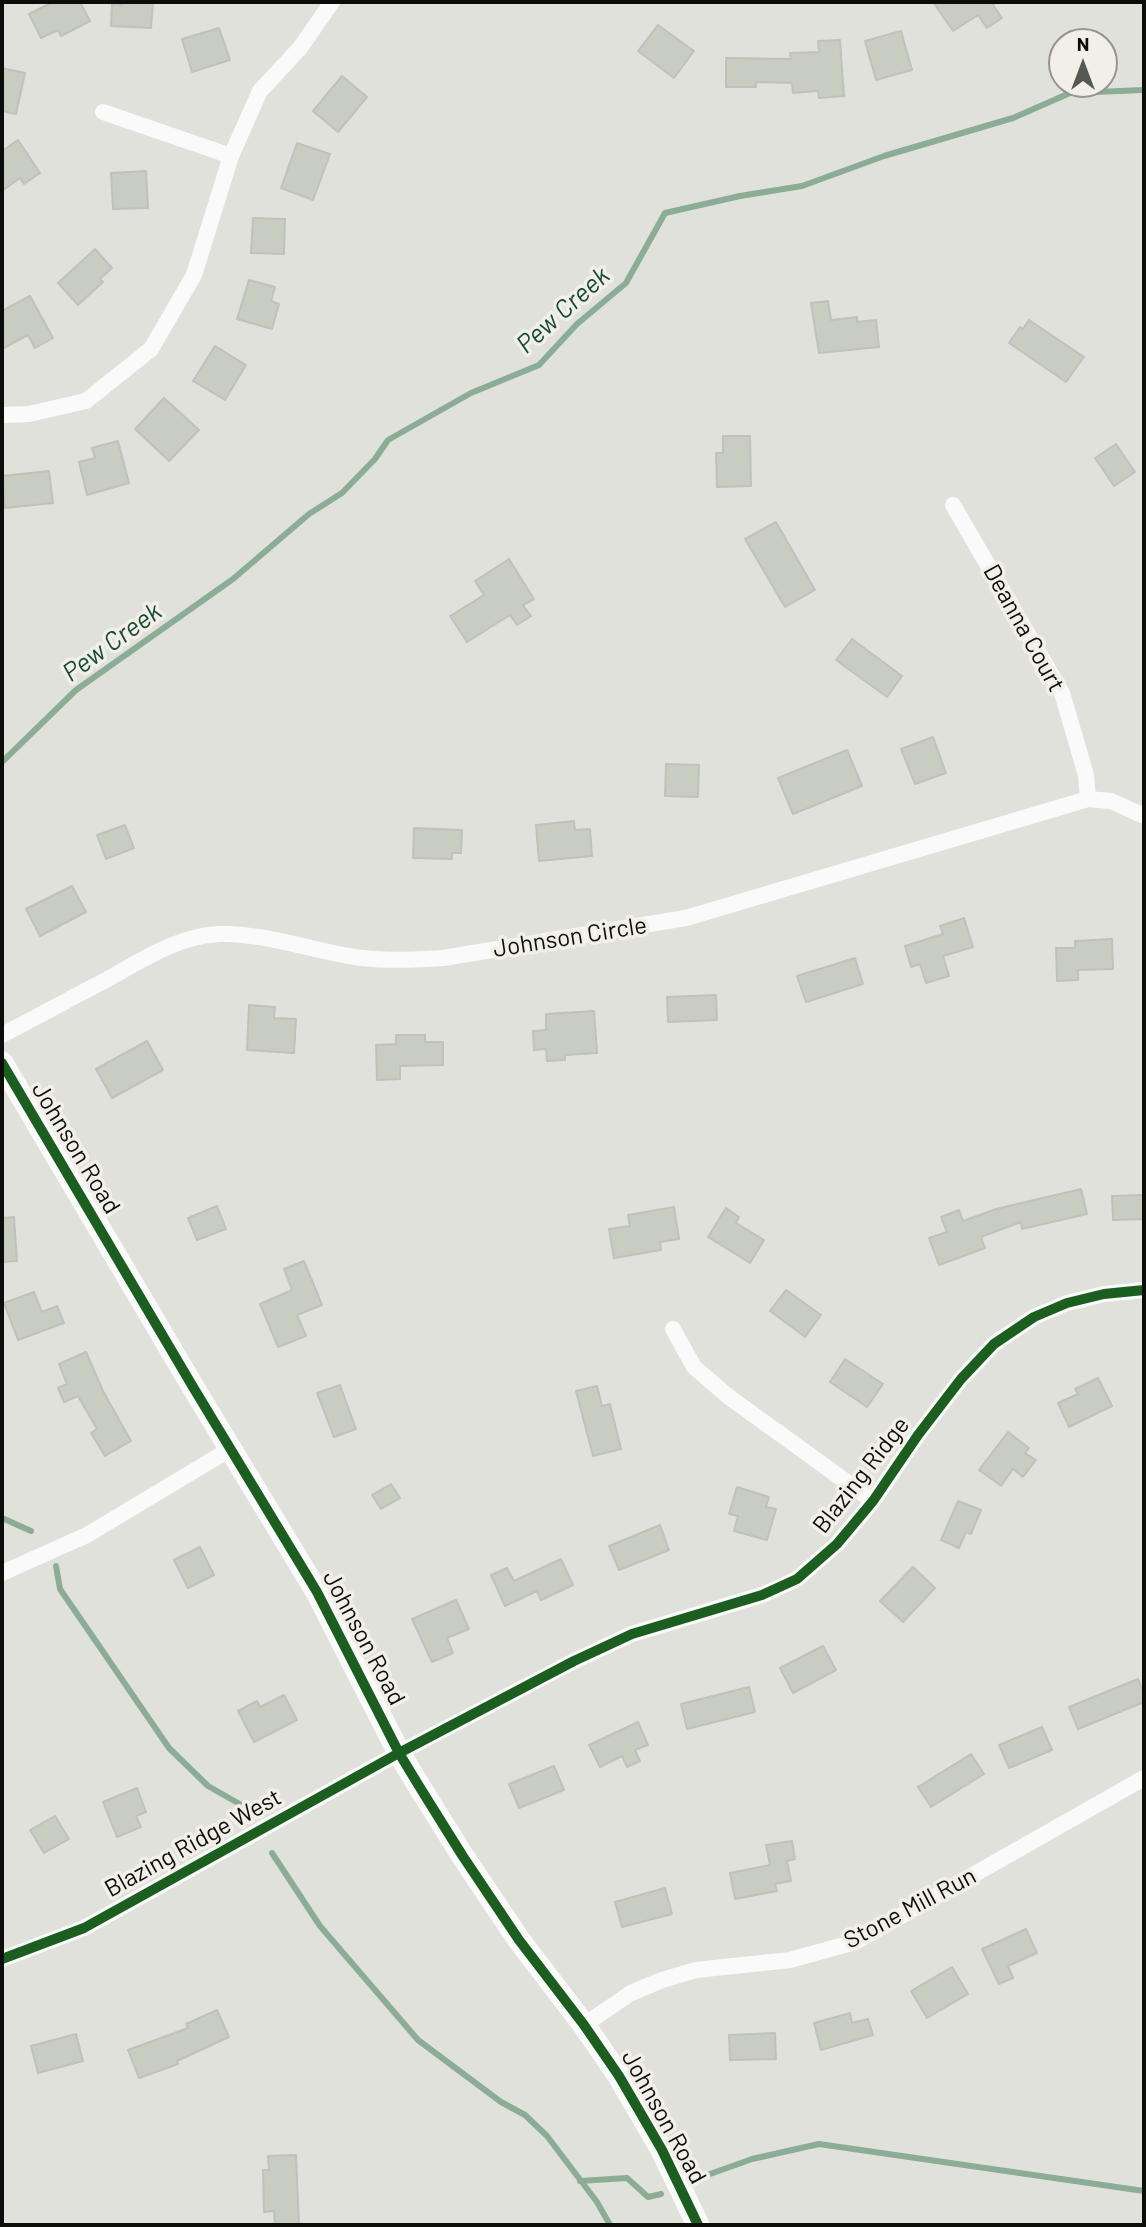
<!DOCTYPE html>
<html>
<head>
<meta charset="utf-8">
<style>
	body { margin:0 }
	#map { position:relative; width:1146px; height:2227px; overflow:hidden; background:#e1e1dc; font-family:Barlow,sans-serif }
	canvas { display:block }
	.frame { position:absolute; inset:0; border:4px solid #0c0c0a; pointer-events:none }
	.north { position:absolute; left:1048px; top:28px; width:70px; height:70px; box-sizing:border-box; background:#f1efe8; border:2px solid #95948f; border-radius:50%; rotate:0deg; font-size:19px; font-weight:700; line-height:28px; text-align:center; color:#0c0c0a }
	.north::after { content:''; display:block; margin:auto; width:24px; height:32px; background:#575754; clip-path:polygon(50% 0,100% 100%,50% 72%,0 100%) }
</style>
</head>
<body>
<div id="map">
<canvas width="1146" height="2227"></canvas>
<div class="frame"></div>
<div class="north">N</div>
</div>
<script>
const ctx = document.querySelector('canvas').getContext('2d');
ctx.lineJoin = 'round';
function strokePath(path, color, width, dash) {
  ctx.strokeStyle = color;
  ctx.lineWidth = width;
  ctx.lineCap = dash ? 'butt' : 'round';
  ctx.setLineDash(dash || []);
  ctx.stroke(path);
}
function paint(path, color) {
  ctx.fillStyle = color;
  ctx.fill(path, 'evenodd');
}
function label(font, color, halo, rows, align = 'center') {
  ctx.font = font + ' Barlow,sans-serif';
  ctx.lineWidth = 7;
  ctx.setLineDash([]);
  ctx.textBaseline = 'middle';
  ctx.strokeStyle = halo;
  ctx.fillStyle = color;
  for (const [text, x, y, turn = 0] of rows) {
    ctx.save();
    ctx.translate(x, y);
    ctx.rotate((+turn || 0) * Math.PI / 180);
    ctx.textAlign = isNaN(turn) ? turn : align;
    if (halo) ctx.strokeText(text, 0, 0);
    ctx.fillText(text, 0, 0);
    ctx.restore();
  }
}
strokePath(new Path2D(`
	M2,762l74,-72 157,-111 76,-65 33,-21 33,-34 13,-19 83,-47 68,-28 38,-41 49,-41 39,-70 75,-17 62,-10 82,-30 129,-38 57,-25 74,-3
	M2,1518l29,13
	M56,1566l4,23 109,159 39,38 37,21
	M272,1853l48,73 98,114 83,62 24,13 22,21 50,66 13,23
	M699,2178l53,-19 67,-15 325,47
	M580,2181l47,-3 21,19 13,-3`), '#8cad95', 6);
const building = new Path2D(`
	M53,2h27l10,19 -29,15 -3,-6 -17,8 -12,-24z
	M122,2h31l-2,26 -40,-2 1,-22 9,1z
	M933,2h64l-4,3 9,13 -15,10 -9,-13 -25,16z
	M658,25l36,26 -20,27 -36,-27z
	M219,28l11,32 -38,12 -10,-33z
	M901,31l11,39 -36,10 -11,-39z
	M840,40l4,56 -25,2 -1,-7 -25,2 -1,-10 -36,-1v5h-30v-29l65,1 -1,-6 29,-1 -1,-11z
	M2,68l23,5 -9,41 -14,-3z
	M342,76l25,21 -29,35 -25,-21z
	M18,140l22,33 -16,11 -4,-6 -18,13v-40z
	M297,143l33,11 -17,46 -32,-12z
	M146,171l2,37 -35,1 -2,-36z
	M253,218l32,1 -1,35 -33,-1z
	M95,249l17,19 -12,11 3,3 -25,23 -20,-22z
	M249,280l26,7 -4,14 8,3 -7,25 -35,-10z
	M30,296l23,42 -18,10 -7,-13 -26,14v-38z
	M828,301l3,19 26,-3v5l19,-2 3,27 -60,6 -8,-50z
	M1029,320l55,37 -18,25 -57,-39 11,-16 3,2z
	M215,346l31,19 -21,35 -32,-19z
	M164,398l35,32 -30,31 -34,-32z
	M723,436h27l1,50 -34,1 -1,-34h7z
	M118,441l11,42 -42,12 -8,-33 16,-4 -3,-10z
	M1116,444l19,28 -21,14 -19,-28z
	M49,471l4,32 -48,5 -3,-32z
	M776,522l39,68 -30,17 -40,-68z
	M509,559l25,40 -11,6 8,11 -14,9 -7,-10 -43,27 -17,-26 34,-21 -9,-14z
	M852,639l50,37 -15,21 -51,-37z
	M933,737l13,36 -31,11 -14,-35z
	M847,750l15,36 -69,28 -15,-36z
	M666,764l33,1 -1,32 -33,-1z
	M574,821l1,9 15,-1 2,27 -53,5 -3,-36z
	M125,825l9,23 -28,11 -9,-24z
	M414,828l48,2 -1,23h-9v6l-39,-1z
	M72,886l14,26 -46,24 -14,-27z
	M964,918l9,29 -30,9 6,20 -23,7 -6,-19 -9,3 -6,-21 38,-12 -3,-8z
	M1112,939l1,30 -35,1v10l-21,1 -1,-33h19v-7z
	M855,958l8,26 -57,18 -9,-26z
	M716,995l1,25 -49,2 -1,-25z
	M249,1005l26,2 -1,11 22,1 -2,34 -47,-3z
	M594,1011l3,42 -32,2v5l-18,1 -1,-12 -12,1 -1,-19 13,-1v-16z
	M396,1035h29v7h18v23l-43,1v13l-23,1 -1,-35 20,-1z
	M147,1041l16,29 -51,28 -16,-29z
	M1081,1189l6,25 -65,15 -1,-7 -40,15 4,11 -46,17 -10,-27 18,-6 -6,-15 18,-7 4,11 33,-12z
	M1144,1195v24l-31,1 -1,-24z
	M217,1206l9,23 -29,11 -9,-22z
	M674,1207l5,32 -19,3 1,8 -47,8 -5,-29 21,-3 -2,-11z
	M726,1208l13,9 -3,6 28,17 -14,23 -42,-26z
	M14,1217l3,44 -15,1v-44z
	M304,1261l18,44 -25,10 9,21 -28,11 -18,-43 32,-14 -8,-21z
	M786,1290l35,25 -16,22 -35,-26z
	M34,1292l8,20 15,-6 7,17 -46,17 -14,-37z
	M86,1352l17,39 28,50 -26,15 -14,-23 6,-4 -19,-33 -14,6 -6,-14 9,-4 -8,-20z
	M845,1359l38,25 -16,23 -37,-25z
	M1098,1378l14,28 -43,21 -11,-24 20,-9 -3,-5z
	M340,1385l16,44 -22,8 -17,-44z
	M597,1386l5,20 8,-2 11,45 -28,7 -17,-65z
	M1008,1432l21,16 -4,5 11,7 -13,17 -10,-8 -12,17 -22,-16z
	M391,1484l9,14 -19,11 -9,-14z
	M737,1487l32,10 -3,10 10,2 -9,31 -33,-9 4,-15 -9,-2z
	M958,1501l23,9 -10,24 -5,-2 -7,16 -18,-8z
	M660,1525l9,25 -50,20 -10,-24z
	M200,1547l14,28 -26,13 -14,-28z
	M561,1559l12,26 -32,15 -4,-9 -32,15 -14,-31 16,-7 7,13z
	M913,1567l22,21 -32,34 -23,-21z
	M456,1600l13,29 -22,9 6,15 -21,9 -20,-43z
	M823,1646l13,24 -43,23 -13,-25z
	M1138,1679l6,14v9l-66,27 -9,-22z
	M749,1687l6,25 -68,17 -6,-25z
	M284,1695l13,25 -43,22 -16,-31 19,-10 3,6z
	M638,1722l10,23 -13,5 5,11 -13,6 -5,-11 -22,11 -11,-22z
	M1042,1727l10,23 -43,18 -10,-23z
	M971,1754l13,20 -53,33 -13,-20z
	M554,1766l10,24 -45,18 -10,-24z
	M137,1788l9,24 -10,4 5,11 -24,10 -14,-35z
	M55,1816l14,23 -25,14 -14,-23z
	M792,1841l3,18 -8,2 4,20 -16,3 2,7 -42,8 -5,-26 40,-8 -4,-20z
	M665,1888l7,26 -50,13 -7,-25z
	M1026,1929l11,24 -29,13 5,12 -14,6 -17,-35z
	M952,1967l16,27 -41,24 -16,-27z
	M217,2010l12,27 -52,24 1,3 -39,14 -11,-28 60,-22 -2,-4z
	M850,2013l2,10 16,-4 5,16 -52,15 -7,-27z
	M775,2033l1,26 -46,1 -1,-25z
	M76,2034l7,27 -45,12 -7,-27z
	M296,2155l3,70h-24l-1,-14 -10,1 -1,-42h6l-1,-14z`);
paint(building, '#c9ccc1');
strokePath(building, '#c0c1bd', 2);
strokePath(new Path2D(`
	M103,112l128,44
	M2,415l27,-1 57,-13 65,-52 43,-74 37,-119 29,-65 40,-43 32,-46
	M953,505l109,188 24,82 2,24
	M2,1035c35,-18 69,-37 104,-55 35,-19 73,-45 114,-46 48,-1 94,18 142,24 27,3 54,2 81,0l243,-40 402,-119 23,2 33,15
	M673,1329l21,38 35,30 144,104
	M2,1573l85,-38 145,-87
	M2,1959l82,-31 315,-175 175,-92 58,-27 130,-39 35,-16 40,-35 36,-43 45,-66 43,-56 33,-35 40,-27 33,-14 37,-9 40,-4
	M584,2025l47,-32 31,-13 34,-10 94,-10 65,-18 289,-164`), '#fafafa', 16);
strokePath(new Path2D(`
	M2,1063l191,324 124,205 82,161 20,33 43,69 57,85 65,85 35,51 43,74 36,75`), '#fafafa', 23);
strokePath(new Path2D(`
	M2,1063l191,324 124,205 82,161 20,33 43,69 57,85 65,85 35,51 43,74 36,75
	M2,1959l82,-31 315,-175 175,-92 58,-27 130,-39 35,-16 40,-35 36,-43 45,-66 43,-56 33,-35 40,-27 33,-14 37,-9 40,-4`), '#1b5e20', 10);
label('24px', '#0c0c0a', '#f1efe8', [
	["Deanna Court",1024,628,61],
	["Johnson Circle",570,937,-9],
	["Johnson Road",76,1148,59],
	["Blazing Ridge",861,1475,-52],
	["Johnson Road",364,1638,62],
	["Blazing Ridge West",193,1843,-29],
	["Stone Mill Run",910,1908,-28],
	["Johnson Road",664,2117,61]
]);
label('italic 26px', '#144c2c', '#f1efe8', [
	["Pew Creek",563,310,-42],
	["Pew Creek",112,642,-36]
]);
</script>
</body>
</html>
